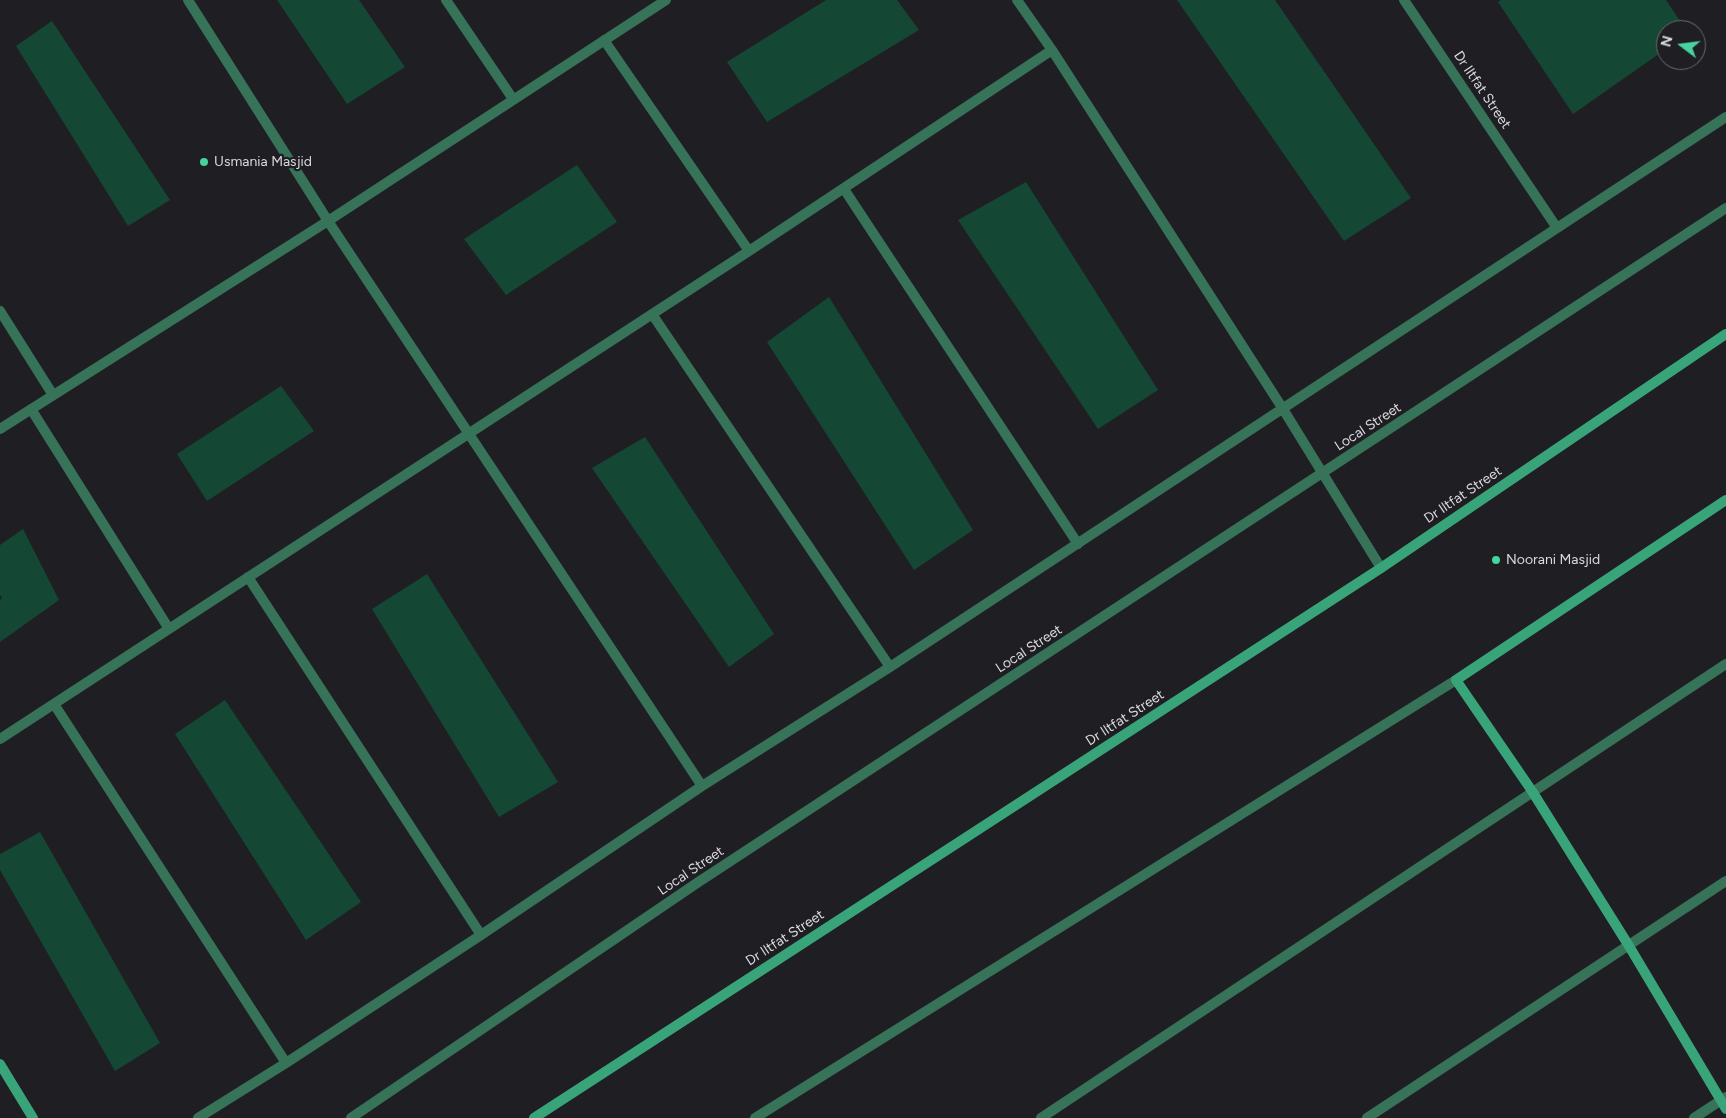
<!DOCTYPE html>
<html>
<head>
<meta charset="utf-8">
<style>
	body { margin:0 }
	#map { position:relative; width:1726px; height:1118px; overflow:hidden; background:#1f1e23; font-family:Figtree,sans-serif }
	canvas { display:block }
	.north { position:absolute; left:1656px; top:20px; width:50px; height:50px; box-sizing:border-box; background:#1f1e23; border:1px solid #6a696d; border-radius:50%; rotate:285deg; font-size:14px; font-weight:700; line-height:20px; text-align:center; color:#dad9dd }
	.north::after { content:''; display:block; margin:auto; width:18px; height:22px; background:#46d49e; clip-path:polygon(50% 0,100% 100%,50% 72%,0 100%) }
</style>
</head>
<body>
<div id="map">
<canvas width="1726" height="1118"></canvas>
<div class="north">N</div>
</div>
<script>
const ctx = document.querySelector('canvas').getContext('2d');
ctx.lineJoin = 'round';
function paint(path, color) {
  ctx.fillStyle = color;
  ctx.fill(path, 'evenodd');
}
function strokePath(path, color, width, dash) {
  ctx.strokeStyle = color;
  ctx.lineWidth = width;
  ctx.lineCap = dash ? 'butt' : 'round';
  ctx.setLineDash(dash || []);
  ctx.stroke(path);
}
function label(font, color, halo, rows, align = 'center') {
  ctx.font = font + ' Figtree,sans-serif';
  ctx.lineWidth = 4.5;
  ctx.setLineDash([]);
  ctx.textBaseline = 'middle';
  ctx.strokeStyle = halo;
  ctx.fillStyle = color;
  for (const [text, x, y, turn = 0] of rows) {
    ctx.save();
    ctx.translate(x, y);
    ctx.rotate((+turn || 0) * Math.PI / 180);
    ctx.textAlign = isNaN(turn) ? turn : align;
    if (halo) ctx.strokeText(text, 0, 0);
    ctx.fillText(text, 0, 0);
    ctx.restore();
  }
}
paint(new Path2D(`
	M277,0h82l46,67 -58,37z
	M826,0h71l22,30 -152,92 -40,-60z
	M1177,0h98l136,198 -67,43z
	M1501,0h165l20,30h-20v19l-93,65 -75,-112z
	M52,21l118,179 -42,26 -112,-180z
	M577,165l40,57 -111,73 -42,-56z
	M1026,182l132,208 -60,39 -140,-209z
	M829,297l144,233 -59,40 -147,-228z
	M281,386l33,45 -107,70 -30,-47z
	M645,437l129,197 -45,33 -137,-199z
	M23,529l36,71 -59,42v-42l2,-2 -2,-3v-50z
	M427,574l131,208 -59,35 -127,-208z
	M225,700l136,202 -55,38 -131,-206z
	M40,832l120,211 -45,28 -115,-201v-16z`), '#154834');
strokePath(new Path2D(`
	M188,0l140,221 374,565
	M446,0l67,99
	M1017,0l35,50 231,359 98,159
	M1404,0l153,228 169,-111
	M604,40l145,211
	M844,189l234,355
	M0,311l53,84
	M652,314l238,353
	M31,409l138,220
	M0,429l328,-208 338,-221
	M248,577l233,358
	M54,704l232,359
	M0,739l749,-488 303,-201
	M198,1118l88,-55 195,-128 221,-149 188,-119 667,-439
	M351,1118l346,-235 1029,-675
	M755,1118l701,-438
	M1041,1118l685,-454
	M1367,1118l359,-237
	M1694,1118l32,-21`), '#367359', 10);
strokePath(new Path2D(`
	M1726,500l-270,180 76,111 97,155 97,163
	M0,1064l33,54
	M534,1118l847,-550 345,-234`), '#39a47a', 10);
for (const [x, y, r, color] of [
	[204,162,5,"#46d49e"],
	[1496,560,5,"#46d49e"]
]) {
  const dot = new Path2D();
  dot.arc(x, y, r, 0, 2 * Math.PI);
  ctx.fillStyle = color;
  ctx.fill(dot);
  strokePath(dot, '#1f1e23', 2);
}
label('14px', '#dad9dd', '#1f1e23', [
	["Dr Iltfat Street",1482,90,56],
	["Local Street",1368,427,-33],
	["Dr Iltfat Street",1463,495,-34],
	["Local Street",1029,649,-33],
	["Dr Iltfat Street",1125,718,-33],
	["Local Street",691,871,-34],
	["Dr Iltfat Street",785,938,-33]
]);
label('14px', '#dad9dd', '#1f1e23', [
	["Usmania Masjid",214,162],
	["Noorani Masjid",1506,560]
], 'left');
</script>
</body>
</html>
